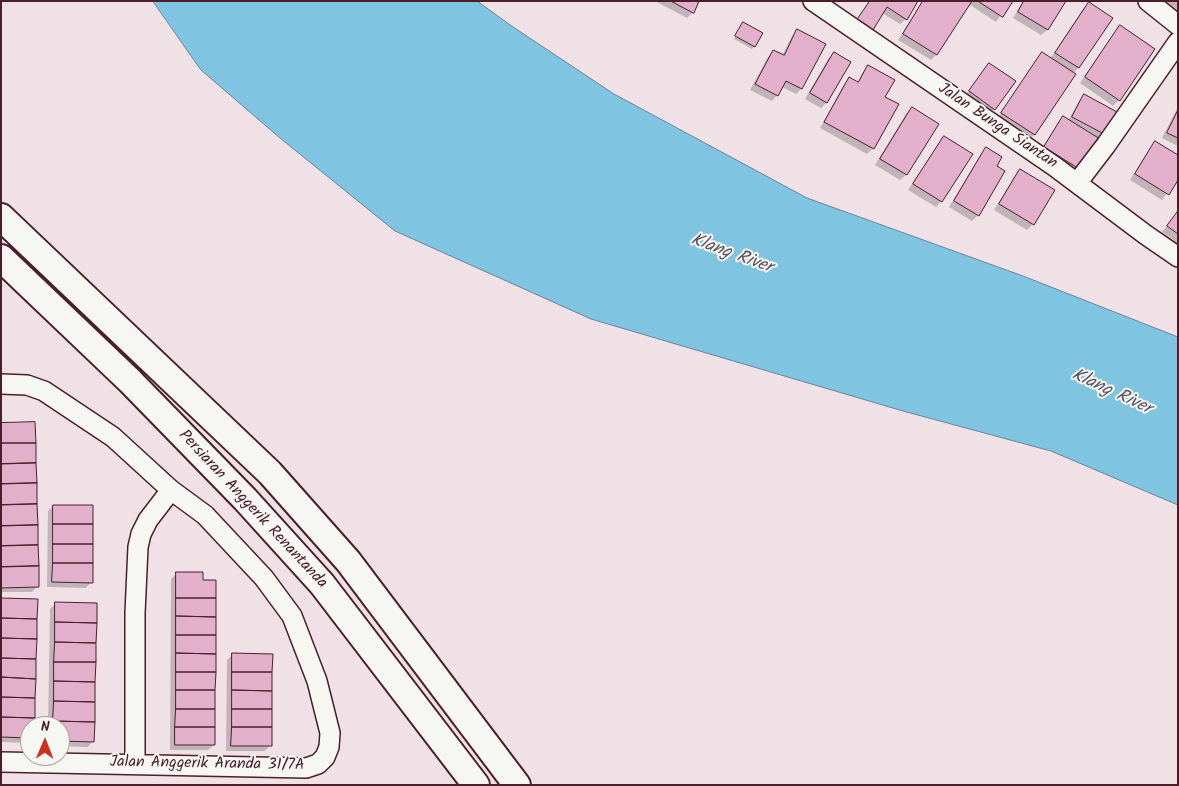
<!DOCTYPE html>
<html>
<head>
<meta charset="utf-8">
<style>
	body { margin:0 }
	#map { position:relative; width:1179px; height:786px; overflow:hidden; background:#f0e1e7; font-family:Kalam,sans-serif }
	canvas { display:block }
	.frame { position:absolute; inset:0; border:2px solid #4a1f2b; pointer-events:none }
	.north { position:absolute; left:20px; top:716px; width:50px; height:50px; box-sizing:border-box; background:#f6f6f2; border:1px solid #b1a0a2; border-radius:50%; rotate:1deg; font-size:14px; font-weight:700; line-height:20px; text-align:center; color:#4a1f2b }
	.north::after { content:''; display:block; margin:auto; width:18px; height:22px; background:#c8321e; clip-path:polygon(50% 0,100% 100%,50% 72%,0 100%) }
</style>
</head>
<body>
<div id="map">
<canvas width="1179" height="786"></canvas>
<div class="frame"></div>
<div class="north">N</div>
</div>
<script>
const ctx = document.querySelector('canvas').getContext('2d');
ctx.lineJoin = 'round';
function paint(path, color) {
  ctx.fillStyle = color;
  ctx.fill(path, 'evenodd');
}
function strokePath(path, color, width, dash) {
  ctx.strokeStyle = color;
  ctx.lineWidth = width;
  ctx.lineCap = dash ? 'butt' : 'round';
  ctx.setLineDash(dash || []);
  ctx.stroke(path);
}
function label(font, color, halo, rows, align = 'center') {
  ctx.font = font + ' Kalam,sans-serif';
  ctx.lineWidth = 4;
  ctx.setLineDash([]);
  ctx.textBaseline = 'middle';
  ctx.strokeStyle = halo;
  ctx.fillStyle = color;
  for (const [text, x, y, turn = 0] of rows) {
    ctx.save();
    ctx.translate(x, y);
    ctx.rotate((+turn || 0) * Math.PI / 180);
    ctx.textAlign = isNaN(turn) ? turn : align;
    if (halo) ctx.strokeText(text, 0, 0);
    ctx.fillText(text, 0, 0);
    ctx.restore();
  }
}
const water = new Path2D(`
	M153,1h324l36,26 101,67 193,104 216,78 155,61v168l-127,-54 -148,-40 -312,-92 -196,-88 -115,-93 -79,-68z`);
paint(water, '#7fc4e0');
strokePath(water, '#6a8298', 1);
paint(new Path2D(`
	M655,1h43l-5,11 -6,6z
	M869,1h48l-11,18 -6,5 -18,-11 -16,22 -13,-9z
	M923,1h88l-15,21 -27,-18 -33,51 -5,5 -33,-20z
	M1023,1h42l-18,29 -6,5 -28,-17z
	M1166,1h12v9z
	M1089,3l-11,65 -6,6 2,1 -40,60 -6,5 -31,-21 40,-59 5,-6 8,5 33,-50z
	M741,26l13,20 -2,3 -18,-10z
	M1120,27l-1,73 -6,6 -33,-23 35,-51z
	M797,31l27,13 -23,45 -5,5 -14,-7 -5,8 -5,6 -22,-11 18,-33 5,-6 9,5 10,-20z
	M834,53l-8,50 -5,5 -16,-9 23,-40z
	M989,64l5,45 -5,5 -25,-17z
	M868,67l16,30 13,8 -24,43 -6,6 -47,-26 24,-44 6,-5 7,4 6,-11z
	M1085,96l32,17 -43,62 -35,-22 19,-30 6,-5 4,3 11,-20z
	M1178,107v39l-16,-8z
	M912,109l25,15 -31,51 -6,5 -25,-15 31,-51z
	M944,137l-3,64 -5,6 -28,-17 31,-47z
	M1156,142l22,36 -16,22 -32,-20 20,-32z
	M986,149l-8,66 -6,6 -23,-14 32,-53z
	M1020,171l33,20 -20,33 -6,6 -33,-20 21,-34z
	M1178,211v32l-16,-11z
	M1,424l37,162 -6,6h-31z
	M53,506l38,76 -5,6 -39,-1 1,-76z
	M177,573l37,172 -6,5h-38l1,-171z
	M1,599l32,127h-3v14l-3,3 -26,-1z
	M56,603l37,138 -5,6 -28,-1v-20h-12l2,-117z
	M233,654l38,91 -6,6h-39l1,-91z`), '#0003');
const building = new Path2D(`
	M671,1h28l-5,12z
	M870,1h48l-11,19 -20,-13 -14,23 -16,-10z
	M923,1h49l-35,54 -34,-21z
	M978,1h35l-10,16z
	M1024,1h42l-18,29 -30,-18z
	M1089,2l24,16 -34,50 -24,-15z
	M743,22l20,11 -8,14 -20,-11z
	M1120,25l35,24 -35,52 -35,-24z
	M797,29l29,15 -24,45 -16,-8 -8,15 -23,-12 18,-34 11,5z
	M834,52l17,10 -24,41 -17,-10z
	M1042,52l34,22 -41,61 -34,-22z
	M989,63l27,18 -21,29 -26,-19z
	M868,65l27,15 -10,17 14,7 -25,45 -50,-27 25,-45 9,5z
	M1084,94l35,19 -13,22 -34,-18z
	M912,107l27,17 -32,51 -27,-16z
	M1178,110v28l-11,-5z
	M1063,116l37,23 -19,31 -37,-23z
	M944,136l29,18 -31,48 -29,-18z
	M1155,141l23,14v25l-9,15 -34,-21z
	M986,147l16,10 -5,9 8,5 -26,45 -25,-15z
	M1020,169l35,21 -21,35 -35,-21z
	M1178,211v23l-11,-8z
	M35,422l1,21h-35v-20z
	M1,443h35v20l-35,1z
	M36,463l1,20 -36,1v-20z
	M37,483v21l-36,1v-21z
	M37,504l1,21 -37,1v-21z
	M53,505h40v19h-40z
	M53,524h40v20h-40z
	M38,525v20l-37,1v-20z
	M53,544h40v19h-40z
	M38,545l1,21 -38,1v-21z
	M53,563h40v20l-41,-1z
	M39,566v21l-38,1v-21z
	M176,572h27v8h13v18h-40z
	M1,598l37,1 -1,20 -36,-1z
	M176,598h40v19l-40,-1z
	M55,602l42,1v20l-42,-1z
	M176,616l40,1v18h-40z
	M1,618l36,1v20l-36,-1z
	M55,622l42,1 -1,20 -41,-1z
	M176,635h40v19l-40,-1z
	M1,638l36,1 -1,20 -35,-1z
	M55,642l41,1v19h-42z
	M176,653l40,1v18h-40z
	M232,653l41,1 -1,18h-40z
	M1,658l35,1v20l-35,-2z
	M54,662h42l-1,20 -41,-1z
	M176,672h40l-1,18h-39z
	M232,672h40v19l-40,-1z
	M1,677l35,2 -1,19 -34,-1z
	M54,681l41,1v20l-41,-1z
	M176,690h39v19h-39z
	M232,690l40,1v18h-40z
	M1,697l34,1v20l-34,-1z
	M54,701l41,1v20l-42,-1z
	M176,709h39v18h-40z
	M232,709h40v18h-40z
	M1,717l34,1 -1,8h-4v12l-29,-1z
	M53,721l42,1 -1,20 -34,-1v-15h-7z
	M175,727h40v18h-40z
	M232,727h40v19h-41z`);
paint(building, '#e3b0cc');
strokePath(building, '#4a1f2b', 1);
const street = new Path2D(`
	M813,1l241,165 92,69 32,22
	M1148,1l30,24
	M1077,183l29,-38 72,-103
	M1,384l26,1 17,6 69,46 58,53 34,25 59,63 28,38 25,65 13,52 -1,14 -4,10 -7,7 -12,4 -305,-6
	M135,764v-151l3,-66 3,-13 7,-14 23,-30`);
const secondary = new Path2D(`
	M1,217l269,256 78,88 169,224
	M1,258l129,123 115,118 77,85 154,201`);
strokePath(street, '#4a1f2b', 22);
strokePath(secondary, '#4a1f2b', 30);
strokePath(street, '#f6f6f2', 19);
strokePath(secondary, '#f6f6f2', 26);
label('16px', '#4a1f2b', '#f6f6f2', [
	["Jalan Bunga Siantan",997,127,34],
	["Persiaran Anggerik Renantanda",252,510,47],
	["Jalan Anggerik Aranda 31/7A",207,765,1]
]);
label('italic 18px', '#5a5161', '#f6f6f2', [
	["Klang River",731,255,20],
	["Klang River",1111,393,25]
]);
</script>
</body>
</html>
